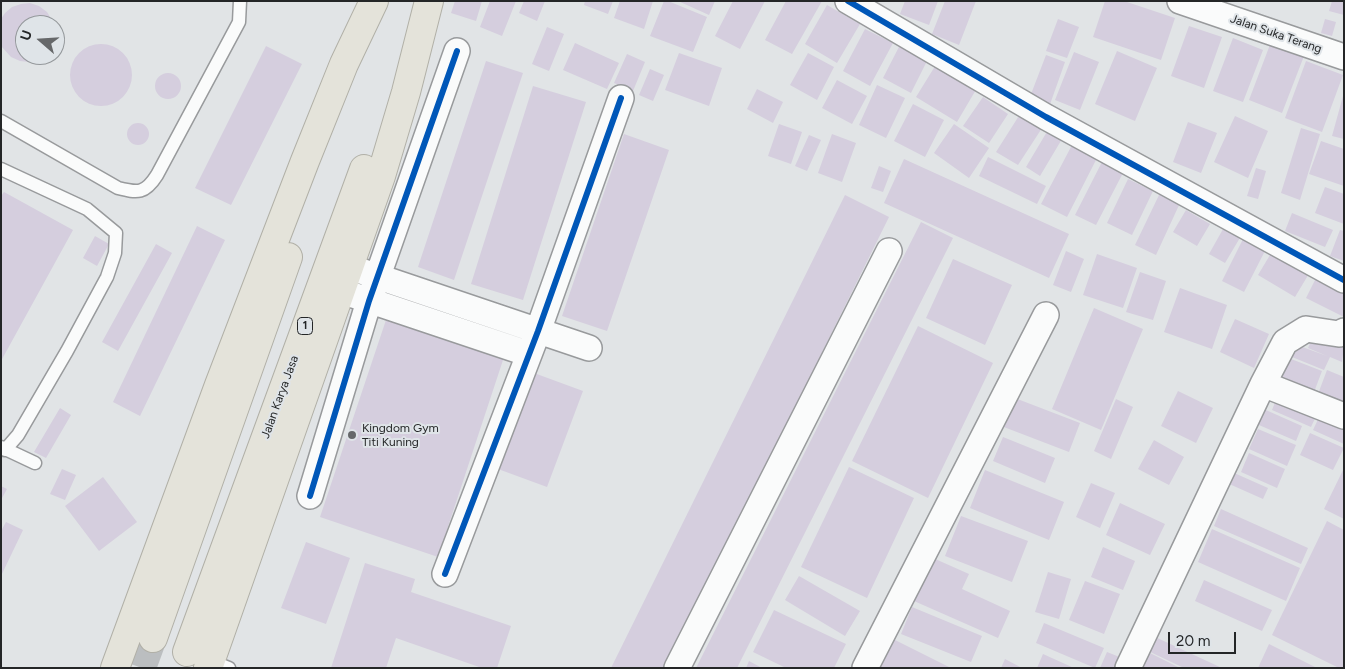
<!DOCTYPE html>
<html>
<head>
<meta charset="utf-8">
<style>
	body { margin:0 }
	#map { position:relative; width:1345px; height:669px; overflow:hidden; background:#e1e4e6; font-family:Figtree,sans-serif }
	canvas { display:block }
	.frame { position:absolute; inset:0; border:2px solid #242627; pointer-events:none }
	.north { position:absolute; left:15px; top:15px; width:50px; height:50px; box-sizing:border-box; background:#dfe4e8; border:1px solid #94989b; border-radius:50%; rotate:289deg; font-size:14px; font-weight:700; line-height:20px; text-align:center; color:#242627 }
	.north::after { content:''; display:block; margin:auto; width:18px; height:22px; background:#66686a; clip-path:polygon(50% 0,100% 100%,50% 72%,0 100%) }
	.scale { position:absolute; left:1168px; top:632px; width:68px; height:22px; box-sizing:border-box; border:2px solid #242627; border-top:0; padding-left:6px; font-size:15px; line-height:18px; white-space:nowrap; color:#242627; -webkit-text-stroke:4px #dfe4e8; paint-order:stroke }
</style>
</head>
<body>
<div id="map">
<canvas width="1345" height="669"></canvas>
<div class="frame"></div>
<div class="north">U</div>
<div class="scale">20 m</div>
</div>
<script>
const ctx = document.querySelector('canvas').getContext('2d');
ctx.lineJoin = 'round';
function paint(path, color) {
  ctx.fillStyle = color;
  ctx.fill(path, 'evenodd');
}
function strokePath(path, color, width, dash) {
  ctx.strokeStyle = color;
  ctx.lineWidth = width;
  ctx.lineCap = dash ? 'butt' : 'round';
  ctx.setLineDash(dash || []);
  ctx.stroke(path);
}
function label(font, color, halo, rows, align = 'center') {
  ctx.font = font + ' Figtree,sans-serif';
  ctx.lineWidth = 4;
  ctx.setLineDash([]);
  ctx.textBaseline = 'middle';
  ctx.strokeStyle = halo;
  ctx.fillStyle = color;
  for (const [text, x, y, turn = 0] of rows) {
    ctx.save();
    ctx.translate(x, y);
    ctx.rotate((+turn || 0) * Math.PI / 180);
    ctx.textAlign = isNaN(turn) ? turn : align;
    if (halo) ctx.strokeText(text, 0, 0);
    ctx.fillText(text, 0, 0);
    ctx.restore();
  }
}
paint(new Path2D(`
	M455,1h27l-6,20 -25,-8z
	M490,1h26l-14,35 -22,-9z
	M524,1h21l-8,20 -18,-8z
	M585,1h28l-5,13 -24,-9z
	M620,1h33l-9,28 -30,-11z
	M664,1h4l39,16 -14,35 -43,-16z
	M678,1h37l-6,14z
	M733,1h32l-25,48 -25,-13z
	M786,1h36l-30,53 -27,-14z
	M905,1h33l-9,24 -29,-11z
	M945,1h31l-17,44 -27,-11z
	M1105,1h19l51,17 -14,42 -68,-23z
	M1332,1h12v14l-15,-4z
	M30,3l9,3 8,6 8,13h-30v30h20l-16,7 -9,-1 -9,-4 -10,-11v-27l4,-6 7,-6 9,-3z
	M827,5l33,19 -23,39 -32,-19z
	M1058,19l21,8 -12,31 -21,-7z
	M1325,19l11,3 -4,14 -11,-3z
	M1189,26l33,11 -18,51 -33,-12z
	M547,27l17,7 -15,37 -17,-7z
	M865,29l28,14 -23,43 -27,-15z
	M1233,38l30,12 -20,52 -30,-11z
	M1271,42l33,14 -22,57 -33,-13z
	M575,43l44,20 -12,26 -44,-19z
	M901,43l28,14 -18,36 -28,-15z
	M70 75a31 31 0 1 1 62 0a31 31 0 1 1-62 0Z
	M266,46l36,18 -71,141 -36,-17z
	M1117,51l40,17 -22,53 -40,-17z
	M1074,52l25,10 -19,48 -25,-10z
	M679,53l43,15 -13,38 -44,-16z
	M808,53l26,14 -17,33 -27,-15z
	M627,54l18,8 -12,29 -19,-8z
	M1046,55l19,7 -17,48 -20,-8z
	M486,61l37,12 -69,207 -36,-13z
	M1306,61l37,14 -21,57 -37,-14z
	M937,63l40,25 -20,34 -41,-25z
	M650,69l14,6 -11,26 -14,-6z
	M155 86a13 13 0 1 1 26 0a13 13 0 1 1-26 0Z
	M837,80l30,16 -15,28 -30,-16z
	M877,85l28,13 -19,40 -27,-13z
	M533,86l53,16 -63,198 -52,-16z
	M757,89l26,13 -10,21 -26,-14z
	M1343,96h1v43l-12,-3z
	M983,97l25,17 -19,29 -26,-17z
	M913,104l31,16 -19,37 -31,-16z
	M1022,111l22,14 -26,40 -22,-13z
	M1235,116l33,15 -20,47 -34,-16z
	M1188,122l29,11 -16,40 -28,-11z
	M127 134a11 11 0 1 1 22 0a11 11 0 1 1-22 0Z
	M779,124l23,8 -11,32 -23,-8z
	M954,124l35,24 -20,30 -35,-25z
	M1301,128l19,6 -20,66 -19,-7z
	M1048,130l14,9 -22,37 -14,-9z
	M624,134l45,16 -62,181 -45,-15z
	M832,134l24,9 -14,39 -24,-9z
	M809,135l12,5 -14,31 -12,-5z
	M1321,141l23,8v37l-35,-12z
	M1072,145l25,13 -30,59 -26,-13z
	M988,157l58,29 -9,18 -58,-28z
	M1104,158l21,11 -29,56 -21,-10z
	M904,159l165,75 -20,44 -165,-75z
	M879,166l12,5 -8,21 -12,-4z
	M1256,168l10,3 -8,28 -11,-3z
	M1128,179l25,12 -21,44 -25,-12z
	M1325,187l19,7v30l-29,-11z
	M4,192l69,38 -72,131v-165z
	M1160,193l20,10 -24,52 -21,-10z
	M845,195l44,22 -223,451h-55z
	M1186,210l24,14 -13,22 -24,-14z
	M1292,213l41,17 -8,17 -40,-16z
	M921,222l32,16 -216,430h-41z
	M1227,222l17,9 -19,32 -16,-9z
	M197,226l28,14 -85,176 -27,-14z
	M1340,230l4,1v30l-14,-5z
	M1246,233l22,12 -24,47 -22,-11z
	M95,236l14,8 -12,22 -14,-8z
	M156,244l16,9 -54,98 -16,-9z
	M1276,245l37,22 -18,30 -37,-22z
	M1066,251l18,8 -13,33 -18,-7z
	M1097,254l40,14 -14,40 -40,-13z
	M953,259l59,26 -27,60 -59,-27z
	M1140,272l26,9 -13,39 -27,-8z
	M1318,274l26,13v30l-38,-19z
	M1180,288l47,17 -15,44 -48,-17z
	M1094,308l49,21 -42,101 -49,-21z
	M387,317l117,40 -66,200 -118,-40z
	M1235,319l34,15 -15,34 -34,-16z
	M918,326l75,37 -65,135 -76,-37z
	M1314,335l30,12 -2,15 -12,-5 -6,13 -32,-13 5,-12 30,11 -19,-8z
	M1286,357l36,14 -11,29 -36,-15z
	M1327,370l17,7v36l-29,-11z
	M534,373l49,18 -36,96 -49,-18z
	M1178,391l35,17 -17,35 -35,-17z
	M1007,395l73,28 -11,29 -73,-28z
	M1278,395l40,17 -7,15 -39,-17z
	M1116,399l17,8 -22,52 -17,-8z
	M1259,407l43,19 -6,15 -44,-19z
	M60,408l11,7 -25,43 -12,-6z
	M1321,413l23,10v21l-31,-14z
	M1258,429l38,16 -9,21 -38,-17z
	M1310,433l34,15 -11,22 -33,-15z
	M1003,437l52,21 -10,25 -52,-22z
	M1154,440l30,17 -15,28 -31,-16z
	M1249,453l36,16 -8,19 -36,-16z
	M849,467l65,31 -47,100 -66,-31z
	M1344,468v51l-20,-10z
	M62,469l14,6 -11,25 -15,-6z
	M985,470l79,32 -15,38 -79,-32z
	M1232,472l36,16 -5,11 -36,-16z
	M103,477l34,45 -38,29 -34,-45z
	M1091,483l24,10 -15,35 -24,-11z
	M1,486l6,3 -6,11z
	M1120,503l45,21 -15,31 -44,-20z
	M1221,509l87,39 -7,16 -87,-38z
	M961,516l67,25 -16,41 -67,-26z
	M1327,521l17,9v138h-5l-67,-33z
	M6,522l17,8 -22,46v-45z
	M1212,529l88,39 -14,33 -88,-39z
	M306,542l44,16 -24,66 -45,-16z
	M1103,547l32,14 -12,29 -32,-13z
	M933,558l36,16 -7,15 48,22 -12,27 -84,-37z
	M365,563l50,16 -4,13 100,34 -14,42h-15l-86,-30 -10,30h-55z
	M1048,572l23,7 -12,40 -24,-7z
	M799,576l61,35 -15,25 -60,-36z
	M1204,580l68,30 -10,21 -67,-30z
	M1085,581l35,13 -16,40 -35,-14z
	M912,607l70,29 -11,26 -70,-28z
	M774,610l72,34 -12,24h-48l-33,-16z
	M1044,623l60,25 -9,20 -59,-25z
	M1153,636l69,32h-38l-38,-18z
	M893,639l58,29h-72z
	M1269,644l48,24h-59z
	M1107,652l15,6 -4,10h-18z
	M1148,652l32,16h-40z
	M1043,654l31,14h-37z
	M1005,659l17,9h-21z
	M749,661l13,7h-16z`), '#d5cede');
strokePath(new Path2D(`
	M142,668l11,-30`), '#bbbec0', 28, [28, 14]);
const lane = new Path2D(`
	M1,121l117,67c20,5 27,6 39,-13l82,-153 1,-21
	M1,169l86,40 29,24 -1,20 -8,24 -40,74 -49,84 -13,15
	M1,447l34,16
	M211,661l18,7`);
const street = new Path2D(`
	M848,1l198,116 298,163
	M1180,1l164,56
	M361,271l228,77
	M353,295l176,59
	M1263,384l81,32
	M310,496l59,-195 88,-250
	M445,574l93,-243 83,-233
	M677,668l212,-417
	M865,668l181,-353
	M1128,668l135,-284 22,-42 21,-13 33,5 5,-3`);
const highway = new Path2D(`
	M153,638l135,-381
	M187,652l177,-483
	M115,668l104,-283 86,-224 39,-97 30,-63
	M208,668l173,-492 25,-84 23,-91`);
strokePath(lane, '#989a9c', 15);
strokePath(street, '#989a9c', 28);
strokePath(highway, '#b1b0a7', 30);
strokePath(lane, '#fafbfb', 12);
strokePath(street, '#fafbfb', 25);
strokePath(highway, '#e4e3da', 28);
strokePath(new Path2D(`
	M848,1l198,116 298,163
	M310,496l59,-195 88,-250
	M445,574l93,-243 83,-233`), '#0057b8', 6);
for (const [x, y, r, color] of [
	[352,435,5,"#66686a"]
]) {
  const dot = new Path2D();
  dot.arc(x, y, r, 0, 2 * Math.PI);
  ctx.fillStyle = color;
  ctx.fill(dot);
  strokePath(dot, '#dfe4e8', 2);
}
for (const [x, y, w] of [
	[305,326,15]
]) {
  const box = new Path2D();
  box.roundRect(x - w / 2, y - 8.5, w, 17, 4);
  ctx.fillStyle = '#dfe4e8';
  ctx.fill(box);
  strokePath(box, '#242627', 1);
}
label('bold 11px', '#242627', null, [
	["1",305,326]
]);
label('12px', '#242627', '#dfe4e8', [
	["Jalan Suka Terang",1276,34,19],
	["Jalan Karya Jasa",280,397,-70]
]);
label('12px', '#242627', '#dfe4e8', [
	["Kingdom Gym",362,428],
	["Titi Kuning",362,442]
], 'left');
</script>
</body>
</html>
